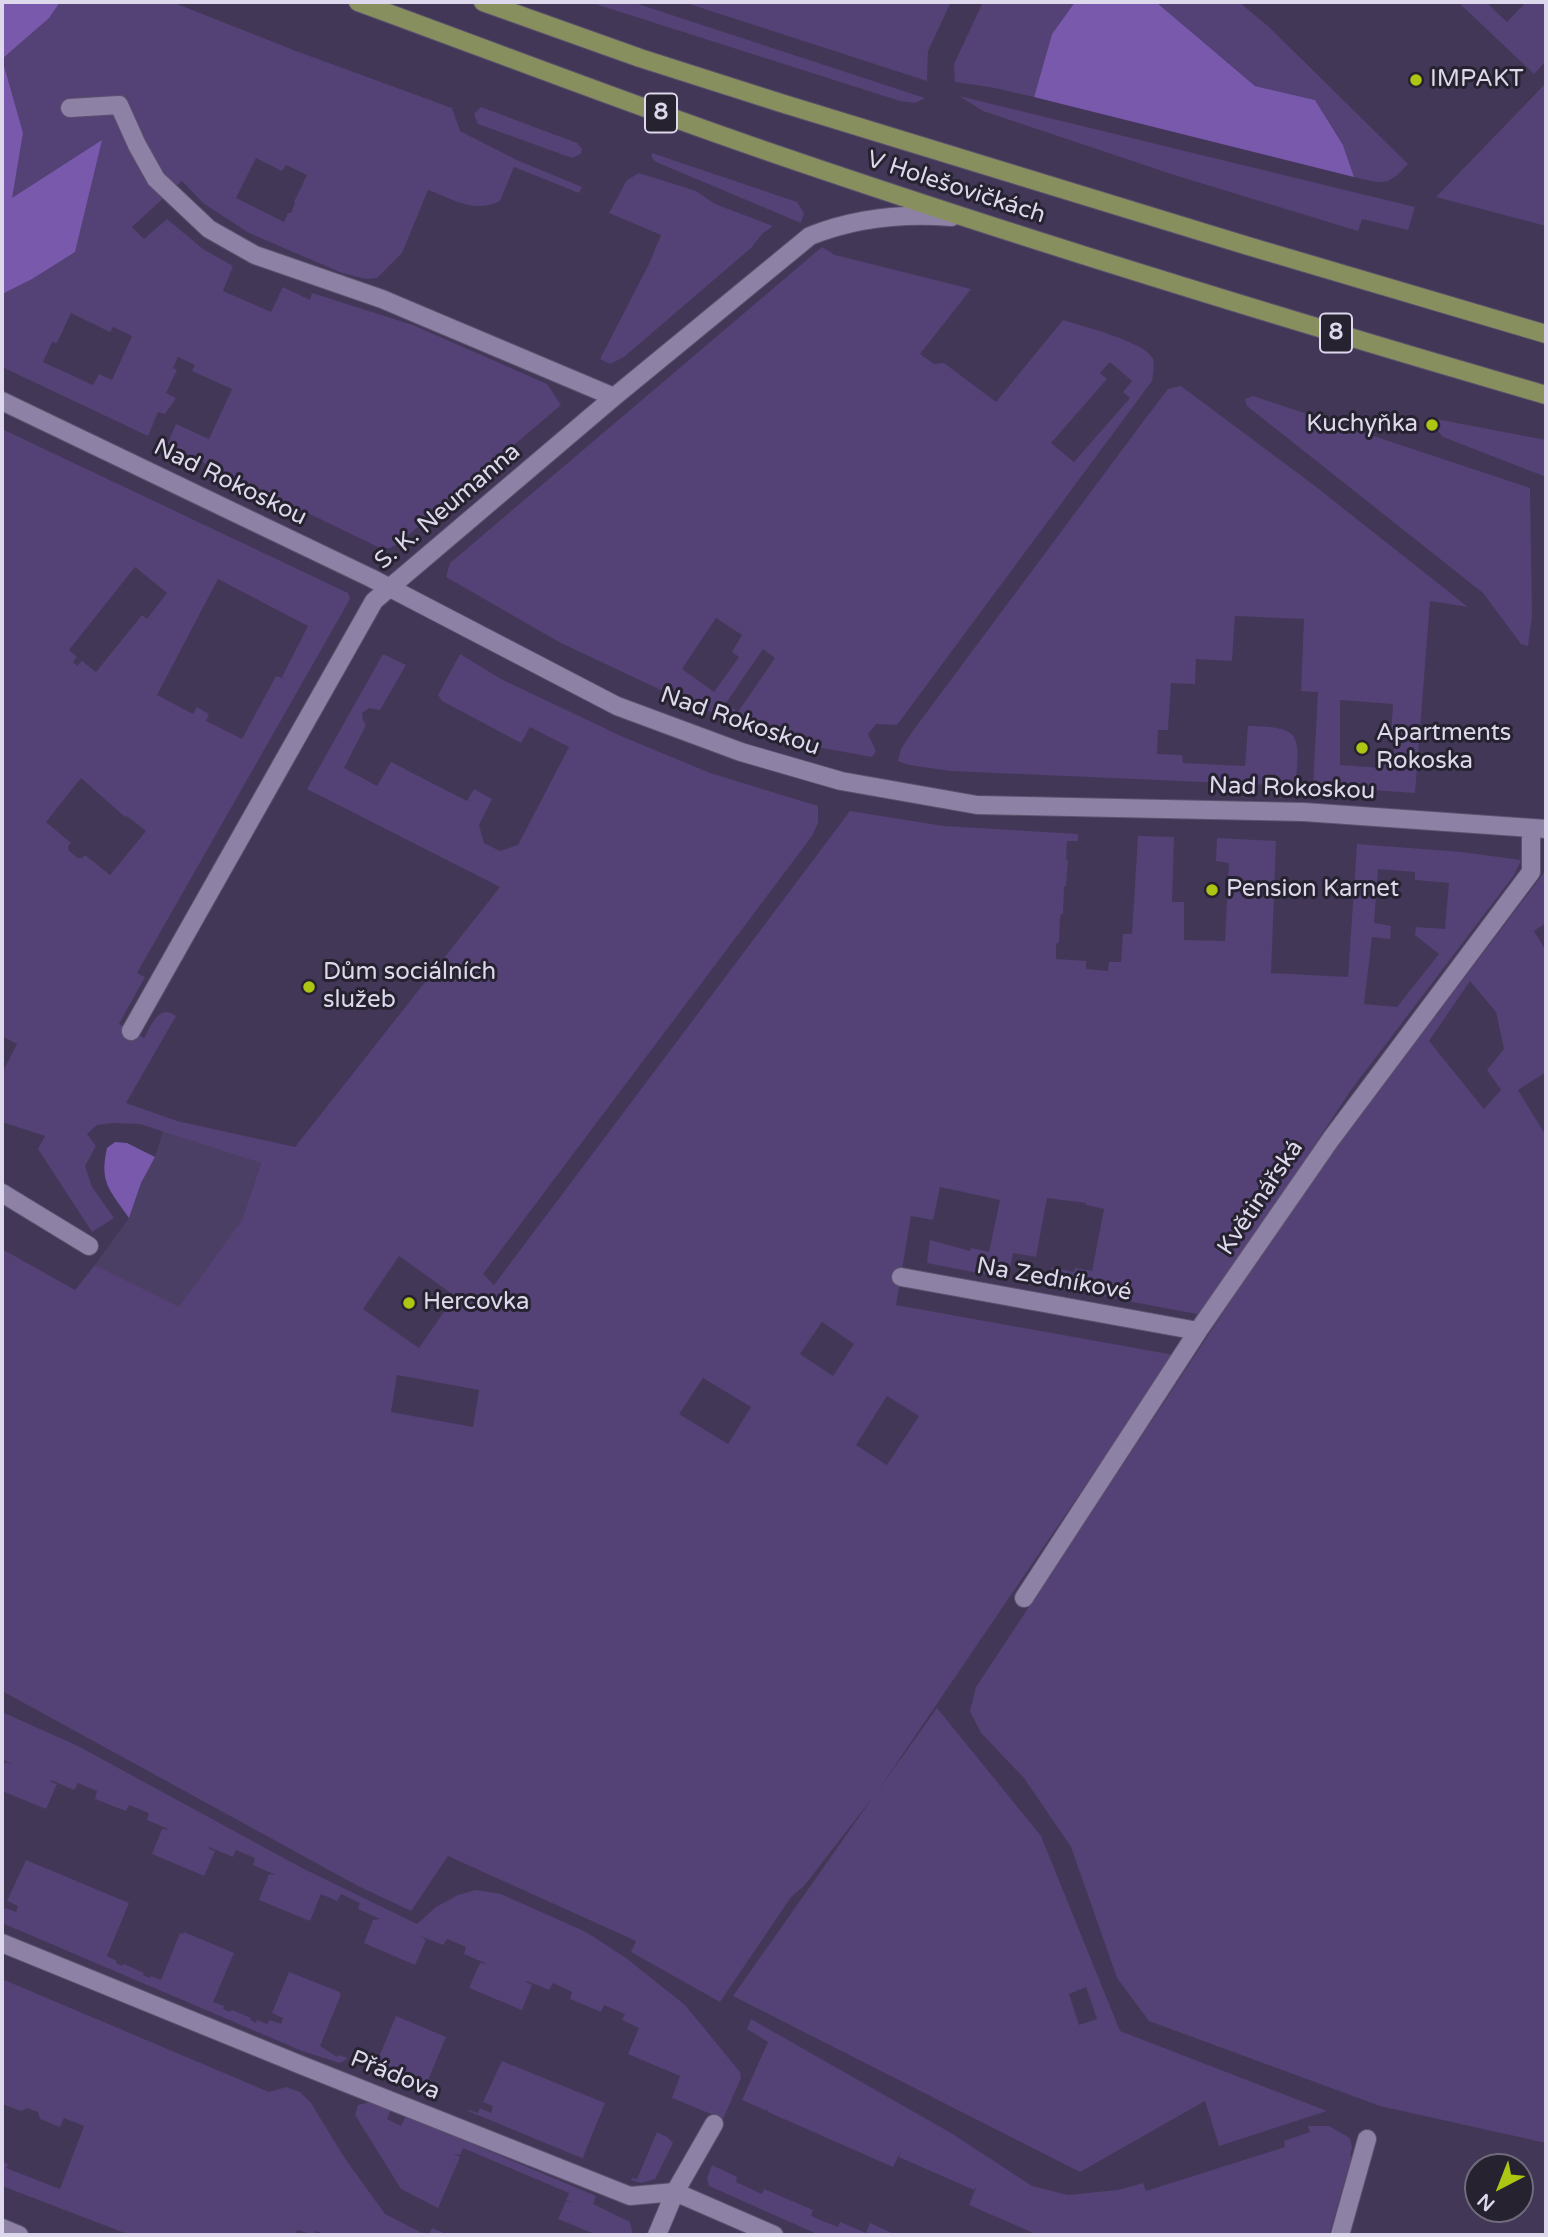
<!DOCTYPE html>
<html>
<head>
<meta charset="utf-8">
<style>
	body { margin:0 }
	#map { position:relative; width:1548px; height:2237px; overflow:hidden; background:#423757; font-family:"Varela Round",sans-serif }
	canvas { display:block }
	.frame { position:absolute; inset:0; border:4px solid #ded8ec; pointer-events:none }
	.north { position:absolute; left:1464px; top:2153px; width:70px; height:70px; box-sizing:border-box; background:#262230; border:2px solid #706b7b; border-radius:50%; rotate:222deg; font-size:19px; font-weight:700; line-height:28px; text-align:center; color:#ded8ec }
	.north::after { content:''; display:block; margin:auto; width:24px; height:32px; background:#acc613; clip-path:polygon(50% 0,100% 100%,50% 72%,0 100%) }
</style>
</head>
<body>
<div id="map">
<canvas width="1548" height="2237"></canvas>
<div class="frame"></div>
<div class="north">N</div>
</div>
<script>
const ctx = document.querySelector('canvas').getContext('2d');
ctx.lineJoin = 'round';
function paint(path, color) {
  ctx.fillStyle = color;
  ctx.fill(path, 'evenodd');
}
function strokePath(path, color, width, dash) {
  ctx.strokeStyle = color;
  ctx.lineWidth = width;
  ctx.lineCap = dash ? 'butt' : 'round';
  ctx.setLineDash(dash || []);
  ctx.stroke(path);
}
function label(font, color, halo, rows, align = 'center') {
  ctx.font = font + ' "Varela Round",sans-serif';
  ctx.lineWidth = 6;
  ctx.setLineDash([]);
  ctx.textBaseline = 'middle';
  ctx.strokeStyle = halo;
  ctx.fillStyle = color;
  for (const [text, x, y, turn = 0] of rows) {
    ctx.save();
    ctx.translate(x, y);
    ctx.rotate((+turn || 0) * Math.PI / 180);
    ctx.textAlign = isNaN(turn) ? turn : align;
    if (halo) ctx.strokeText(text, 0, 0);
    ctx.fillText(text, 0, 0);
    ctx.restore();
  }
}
paint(new Path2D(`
	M163,1131l98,31 -19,58 -63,88 -84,-43 34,-47 12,-35 14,-26z`), '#4c3f66');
paint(new Path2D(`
	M2,2h170l124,49 156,57 8,23 57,29 65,27 -3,6 -65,-26 -14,34c-26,13 -47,-2 -72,-11l-26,63 -25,25 -11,1 -24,-6 -93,-40 -46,-30 -21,-22 -50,46 12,12 23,-20 36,30 30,17 -10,25 48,21 12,-25 27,13 2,-7 101,32 134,59 14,21 -162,138 -9,5h-10l-213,-103 9,-21 33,15 23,-50 -40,-18 3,-6 -17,-8 -5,11 4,2 -11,23 10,5 -11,16 -7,-2 -10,24 -146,-69zM256,158l26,13 4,-6 21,10 -13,27 1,1 -4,10h-3l-4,9 -48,-24zM71,313l39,19 3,-5 19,9 -20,44 -13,-6 -6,11 -50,-23 9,-20 5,1z
	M589,2h43l293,96 -10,5 -15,-2z
	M683,2h268l-23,49 -1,30z
	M983,2h92l-23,32 -18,63 -44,-10 -35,-5 -1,-18z
	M1156,2h83l30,25 139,137c-21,23 -24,20 -54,13l-11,-32 -28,-45 -60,-14z
	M1458,2h28l21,20 19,-20h20v59l-12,13z
	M1546,83v143l-110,-29z
	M959,96l456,111 -7,23 -46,-11 -4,12 -187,-57 -188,-63z
	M481,107l96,36 5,6 -1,5 -9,4 -94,-34 -4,-10z
	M652,153l145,49 7,11 -3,10 -145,-61 -4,-4z
	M639,173l57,18 19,13 58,22 -11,8 -11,14 -127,109 -14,7 -10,-5 49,-95 12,-29 -52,-22 18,-33z
	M822,247l13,8 136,34 -51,65 14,10 10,-1 52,39 67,-82c18,6 84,22 90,39 2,6 0,16 -1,22l-255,344 -21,-1 -8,10 8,17 -4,6 -66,-12 -107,-37 -140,-66 -113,-65 4,-14zM1110,362l22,19 -9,11 7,6 -56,64 -23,-19 56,-64 -7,-6zM716,618l26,17 -10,17 7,5 -25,35 -32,-23zM763,649l12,9 -37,54 -12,-9z
	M1181,386l134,100 153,121 -38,-6 -15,192 -102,-7 5,-94 -17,-1 3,-72 -69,-3 -3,45 -36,-2 -1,25 -24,-1 -3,47h-10l-1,24 25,1 1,8 62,3 3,-40c56,1 51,9 48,60l-345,-15 -42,-6 -11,-4 3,-12 11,-17 233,-313 23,-30zM1340,700l53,4 -2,32 4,1 -2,28 -10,-1 -1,4 -42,-3z
	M1253,396l277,92 2,128 -4,30 -7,-2 -38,-51 -236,-187 -2,-7z
	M1436,419l110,21v37l-103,-40 -5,-6z
	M2,429l346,164 2,6 -213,374 8,4 -26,47 25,14c8,-13 15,-35 32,-22l-50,87 51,18 118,26 205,-260 -193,-98 76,-135 23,11 -26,45 -11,-2 -7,5 1,7 3,5 -22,43 33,18 14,-24 76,39 7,-12 18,10 -13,26 5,18 16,8 18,-6 51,-98 -39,-20 -9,16 -79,-42 -4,-6 22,-41 41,25 120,57 89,37 108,33v17l-6,13 -329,438 11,11 356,-474 94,15 134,8v7h-11l-1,18 2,1 -2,26h-2l-1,28h-2l-1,4 -1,24 -3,2v15l30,2v8l22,2 1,-9h12l2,-28h9l6,-98 36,1 -2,65h12v38l41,1 4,-78 -13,-2 1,-23 59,3 -5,132 77,4 9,-133 105,8 59,8 -7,15 -163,215 -149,225 -154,-29 4,-19 22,5 1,-4 17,3 12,-62 -18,-4v-2l-39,-5 -11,59 -23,-4 -5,26 -81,-16 3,-23 40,11 1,-3 18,4 11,-52 -60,-13 -7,33 -22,-4 -15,89 278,50 -297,437 60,-84 104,128 79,195 207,80 -108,35 -14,-45 -125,71 -347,-176 140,-199 -69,89 -13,11 -71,105 -89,-50 5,-11 -188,-85 -37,55 -53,-25 -356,-195v-442l73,41 20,-25 84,42 63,-87 19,-57 -121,-39 -27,-1 -16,2 -10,9 9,12 -11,20 7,21 22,31 -22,14 -54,-83 7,-13 -43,-14v-49l15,-29 -15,-8zM135,567l32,26 -20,26 -5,-4 -46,57 -14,-11 -5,5 -4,-4 4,-5 -8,-7zM218,579l90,47 -26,51 4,2 -10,-3 -34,63 -36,-18 3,-7 -12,-7 -4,7 -36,-19zM81,778l44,39 2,-1 19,15 -36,44 -25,-20 -3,3h-4l-9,-7 -1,-5 3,-3 -25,-21zM1378,869l37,3v8l34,3 -4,46 -29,-2 -1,8 24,19 -42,53 -33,-3 8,-67 18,2 1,-13 -17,-3zM399,1256l56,40 -36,52 -56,-39zM822,1322l32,22 -21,32 -33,-22zM397,1375l82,15 -6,37 -82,-15zM703,1378l48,29 -23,37 -49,-30zM887,1396l32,20 -32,49 -31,-20zM1086,1987l11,32 -18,6 -10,-31z
	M1546,870v53l-12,8 12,20v121l-28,18 28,46v1007l-166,-37 -231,-85 -32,-43 -46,-131 -47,-69 -43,-45 -11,-22 6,-24 332,-503zM1470,981l26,31 8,37 -17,21 14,20 -17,19 -55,-68z
	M2,1712l76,34 224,122 115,56 19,-17 22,-12 18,-5 25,4 85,38 40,26 59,47 55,67 1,6 -18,41 -51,-21 8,-22 -52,-22 11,-26 -17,-8 3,-6 -21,-9 -3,7 -31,-13 2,-7 -19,-9 -4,7 -22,-9 -1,1 6,3 -10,25 -53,-22 11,-25 7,1 -23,-10 2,-7 -19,-8 -4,6 -23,-9 6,4 -11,25 -51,-22 9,-23 7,-1 -22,-10 2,-6 -19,-9 -4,7 -16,-7 -11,27 -51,-21 10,-26 7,1 -23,-10 2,-7 -19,-8 -3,7 -24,-10v2l6,2 -11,25 -52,-22 10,-25 8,1 -23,-10 2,-7 -20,-8 -3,6 -31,-12 2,-8 -19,-8 -4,7 -23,-10v2l6,2 -11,25 -44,-18v-22l3,-7 7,2 -10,-5z
	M26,1860l103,43 -22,53 10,5 -1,2 6,3 2,-2 20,9 -1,2 7,3 1,-2 10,4 19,-47 3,1 1,-2 50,21 -21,49 11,4 -1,3 7,3 2,-2 19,8 -1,2 6,3 1,-3 10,4 3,-4 11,4 2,-6 -11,-5 17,-41 51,20v5l-20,49 17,11 1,-2 10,3 -8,5 -38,-12 -300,-128v-11l3,-4 11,4 2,-6 -11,-5z
	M2,1979l267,113 17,-5 14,5 11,11 33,54 41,57 41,21h3l3,-7 14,6 -1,1h-117l-12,-4 -2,4 -17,-5 -2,5h-165l-128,-49v-25l6,3 -2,4 54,21 24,-63 -20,-8 -4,9 -20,-8 -2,-7 -11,-4 -6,3 -19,-7z
	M396,2016l50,21 -22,53 10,5 -2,2 -69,-30 1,-2 10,4z
	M751,2019l200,114 81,53 36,9 50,-5 25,-7 3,8 139,-44 -1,-6 26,-9 -2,-6h21l21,12 2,9 -2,9 2,1 -23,78h-291l-69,-30 8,-20 -3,5 -73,-32 -2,-1 2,-6 -8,16 -125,-55v-3l-1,2 -25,-11 26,-58 -21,-13z
	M502,2061l103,42 -22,54 1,2 -116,-48 1,-1 9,3 2,-5 11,5 2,-7 -10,-4z
	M371,2102l20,8 -4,9 14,7 5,-10 190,80 -3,8 37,18 3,13h-36l-39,-16 8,-18 7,2 -7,-3 3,-7 -106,-45 -3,7 -7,-1 7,3 -22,51 -37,-19 -46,-74 3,-10z
	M657,2132l10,5 6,6 -18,36 -13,4 -11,-3 1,-2 5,1z
	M712,2165l25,12 -1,5 26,12 2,-5 49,21 -2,5 2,2 25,10 2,-5 26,11 4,-10 24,11 -1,1h-74l-110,-49 -2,-8z`), '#544175');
paint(new Path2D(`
	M2,2h58l-11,16 -47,41 21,74 -11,65 90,-58 -27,112 -43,27 -30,15z
	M1075,2h81l99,84 60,14 28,45 11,32 -320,-80 18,-63z
	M115,1142l12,1 28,14 -14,26 -12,35c-19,-28 -30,-35 -22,-70z`), '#7859ac');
const minor = new Path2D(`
	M70,108l49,-3 18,40 19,34 53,50 46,26 127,44 232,98
	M2,401l369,177 246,128 124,46 100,29 136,24 327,7 242,17
	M131,1031l243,-430 240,-204 196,-161c47,-19 93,-23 142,-19
	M2,1193l87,53
	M901,1277l297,54
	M1024,1598l174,-267 133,-192 200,-267v-43
	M2,1943l299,122 329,131 45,-4 99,43
	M2,2228l17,7
	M657,2235l18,-43 39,-68
	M1340,2235l27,-96`);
const major = new Path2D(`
	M358,2c140,51 279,105 420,153 254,87 510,165 768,240
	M483,2l157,56 141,45 467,143 298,88`);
strokePath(minor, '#5c526d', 20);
strokePath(major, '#5c526d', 20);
strokePath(minor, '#8d82a6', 18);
strokePath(major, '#888f5e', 18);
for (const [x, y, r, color] of [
	[1416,80,7,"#acc613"],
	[1432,425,7,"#acc613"],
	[1362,748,7,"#acc613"],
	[1212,890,7,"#acc613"],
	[309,987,7,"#acc613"],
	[409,1303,7,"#acc613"]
]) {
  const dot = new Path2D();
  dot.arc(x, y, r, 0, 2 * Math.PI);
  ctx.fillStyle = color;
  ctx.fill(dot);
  strokePath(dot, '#262230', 2.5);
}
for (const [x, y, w] of [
	[661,113,32],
	[1336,333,32]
]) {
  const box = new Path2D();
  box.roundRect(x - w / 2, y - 19.5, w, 39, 5);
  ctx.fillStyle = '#262230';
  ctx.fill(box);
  strokePath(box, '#ded8ec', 2);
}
label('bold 23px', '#ded8ec', null, [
	["8",661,113],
	["8",1336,333]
]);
label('24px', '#ded8ec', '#262230', [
	["IMPAKT",1430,80],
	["Kuchyňka",1418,425,"right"],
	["Apartments",1376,734],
	["Rokoska",1376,762],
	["Pension Karnet",1226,890],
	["Dům sociálních",323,973],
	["služeb",323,1001],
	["Hercovka",423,1303]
], 'left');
label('24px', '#ded8ec', '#262230', [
	["V Holešovičkách",956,188,18],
	["Nad Rokoskou",230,483,26],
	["S. K. Neumanna",448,507,-40],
	["Nad Rokoskou",740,722,19],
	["Nad Rokoskou",1292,789,2],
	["Květinářská",1261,1198,-56],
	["Na Zedníkové",1054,1280,10],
	["Přádova",395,2076,22]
]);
</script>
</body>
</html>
